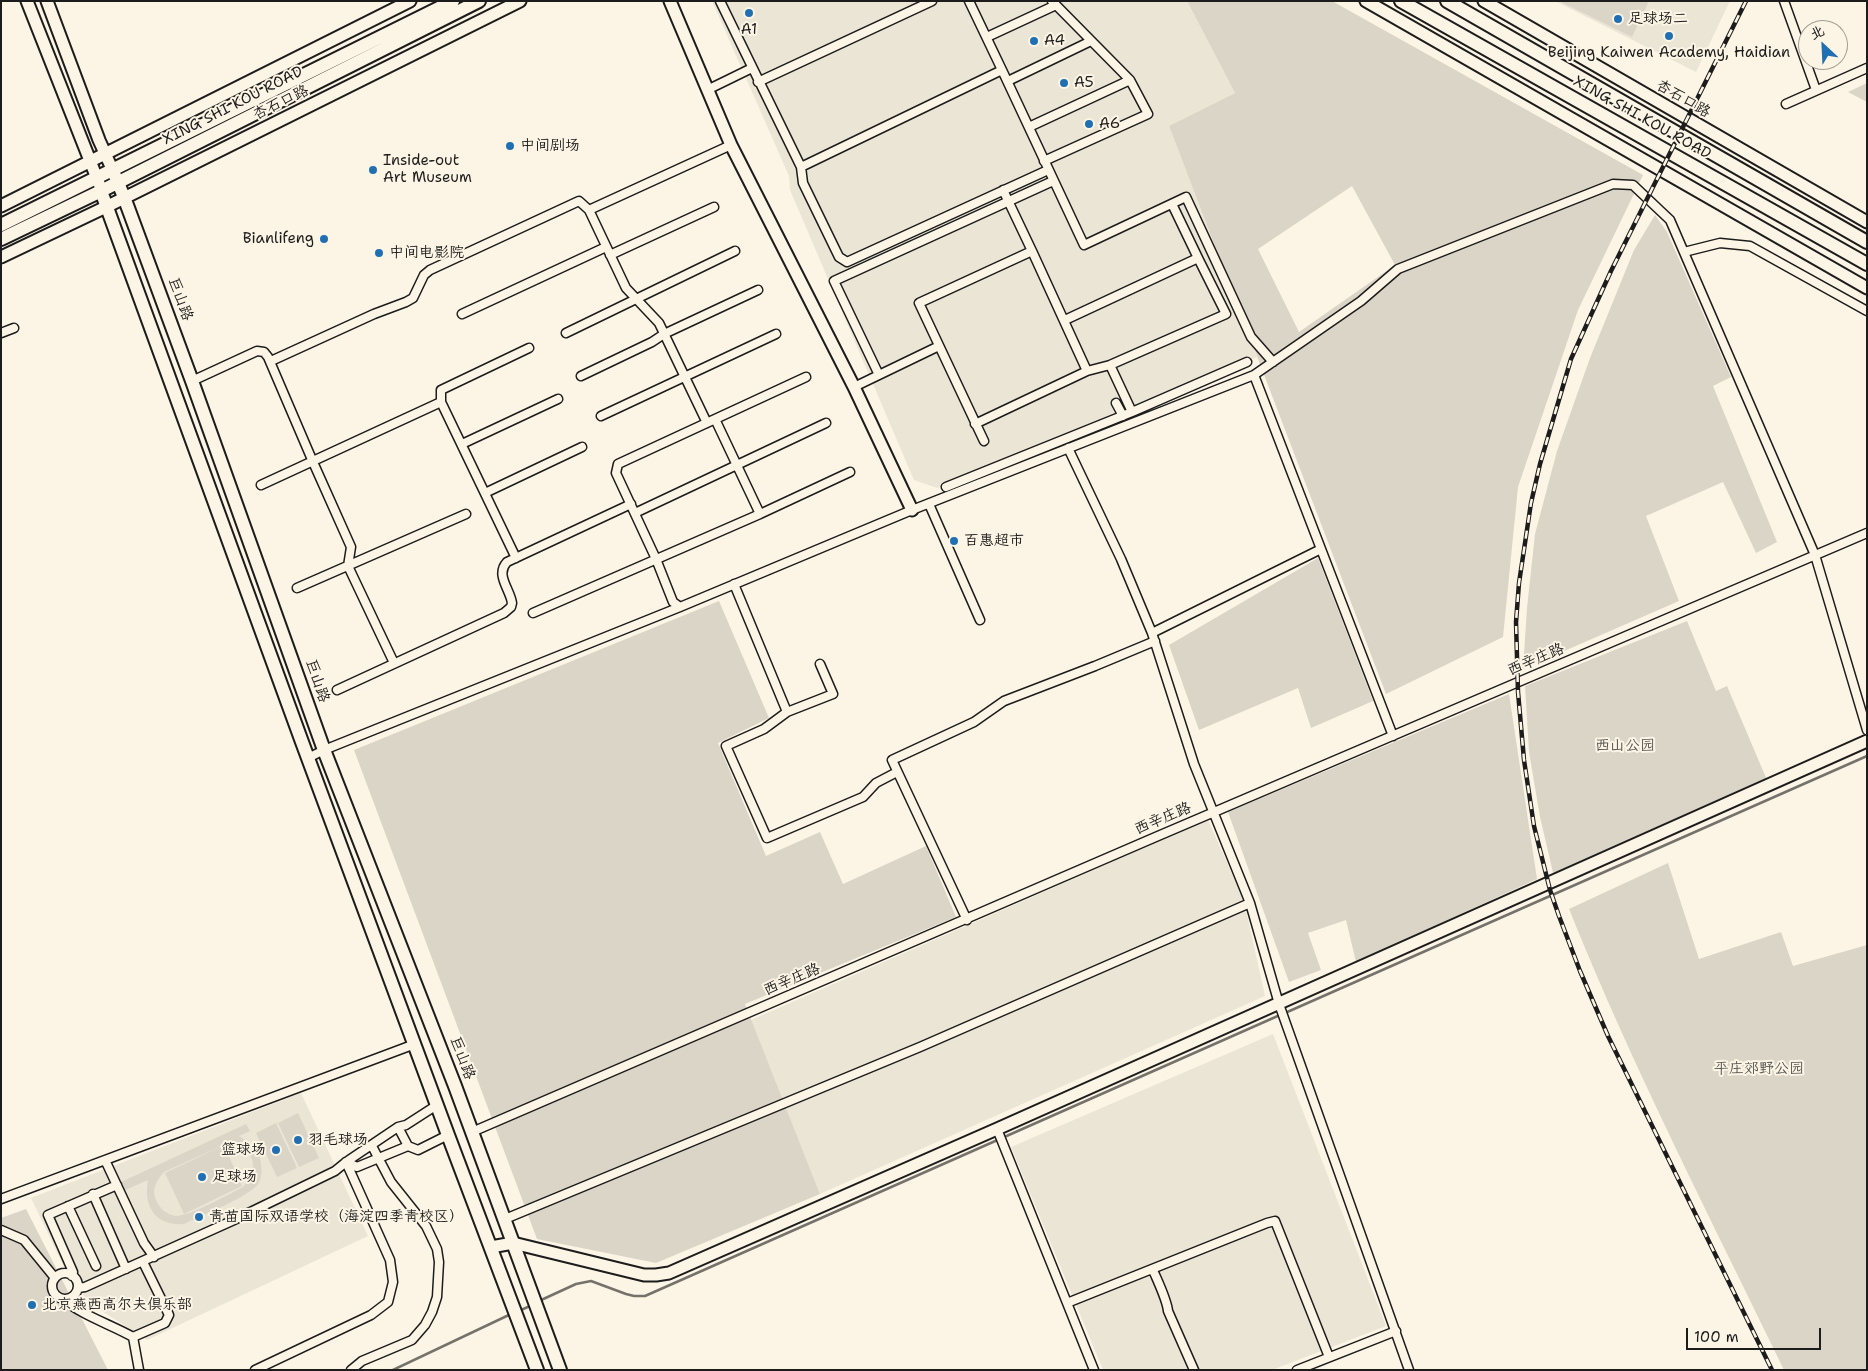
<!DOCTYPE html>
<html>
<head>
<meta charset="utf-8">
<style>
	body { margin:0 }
	#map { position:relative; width:1868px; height:1371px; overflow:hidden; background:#fcf5e5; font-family:"Shantell Sans","LXGW WenKai TC",sans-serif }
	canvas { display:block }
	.frame { position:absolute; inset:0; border:2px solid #1c1c1c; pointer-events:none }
	.north { position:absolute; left:1798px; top:20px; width:50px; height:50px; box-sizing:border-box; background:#fcf5e5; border:1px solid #a29e95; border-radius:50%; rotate:335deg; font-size:14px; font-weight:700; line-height:20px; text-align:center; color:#1c1c1c }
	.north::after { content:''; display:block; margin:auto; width:18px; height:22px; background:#1f6fb2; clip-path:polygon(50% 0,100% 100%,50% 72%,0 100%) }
	.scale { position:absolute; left:1686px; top:1328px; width:135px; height:22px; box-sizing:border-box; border:2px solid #1c1c1c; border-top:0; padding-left:6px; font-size:15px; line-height:18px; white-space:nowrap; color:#1c1c1c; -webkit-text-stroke:4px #fcf5e5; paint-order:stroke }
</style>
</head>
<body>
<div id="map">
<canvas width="1868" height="1371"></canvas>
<div class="frame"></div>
<div class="north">北</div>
<div class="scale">100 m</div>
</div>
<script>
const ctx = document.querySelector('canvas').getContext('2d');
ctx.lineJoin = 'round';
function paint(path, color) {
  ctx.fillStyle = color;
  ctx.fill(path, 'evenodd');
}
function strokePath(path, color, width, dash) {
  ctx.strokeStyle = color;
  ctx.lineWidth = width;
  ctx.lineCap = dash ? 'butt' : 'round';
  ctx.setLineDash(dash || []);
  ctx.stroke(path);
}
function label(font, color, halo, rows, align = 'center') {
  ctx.font = font + ' "Shantell Sans","LXGW WenKai TC",sans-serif';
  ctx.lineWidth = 4;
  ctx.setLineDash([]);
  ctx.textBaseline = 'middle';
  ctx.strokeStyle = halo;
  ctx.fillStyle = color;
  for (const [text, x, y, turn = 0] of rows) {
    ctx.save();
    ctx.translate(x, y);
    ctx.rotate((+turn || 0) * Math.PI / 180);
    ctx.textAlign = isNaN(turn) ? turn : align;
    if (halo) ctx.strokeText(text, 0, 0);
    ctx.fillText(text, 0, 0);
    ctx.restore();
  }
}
paint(new Path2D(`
	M712,1h475l48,92 -66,33 88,231 -320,131 -23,-8 -124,-290 -1,-14z
	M1555,1h175l-34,71z
	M1208,820l36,81 21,95 -445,198 -69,-174z
	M1273,1034l113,292 -114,44h-169l-92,-223z
	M301,1093l67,143 -221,104 -59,-38 -24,-35 -33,-69z`), '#ebe5d6');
paint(new Path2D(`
	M1187,1h145l311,174 -65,135 -60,177 -15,150 -117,57 -217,-568 66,-33zM1352,186l43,79 -96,67 -41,-83z
	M1559,1h90l-17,36z
	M1867,83v19l-19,-10z
	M1655,215l12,17 64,145 -18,9 64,156 -21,11 -33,-71 -77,34 33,85 -156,68 4,-61 8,-74 22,-83 33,-93 44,-108z
	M1318,558l55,143 -62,27 -13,-40 -99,42 -30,-85z
	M719,601l50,117 -51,25 48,113 54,-24 23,52 83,-38 30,71 -211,87 75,190 -164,69 -119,-24 -183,-489z
	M1687,621l29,70 11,-5 40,94 -213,97 -14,-60 -11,-65 -4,-66z
	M1509,694l28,185 -181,83 -10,-42 -38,13 13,37 -32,12 -61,-170z
	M1668,863l31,96 82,-27 12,34 74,-21v425h-83c-74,-153 -152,-304 -215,-461z
	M298,1113l21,45 -20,9 -21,-44z
	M276,1123l21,45 -20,9 -21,-44z
	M246,1124l4,7 -11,5c12,7 21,14 22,29 1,6 1,13 -3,19 -9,13 -58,32 -74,40 -29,2 -41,-18 -36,-44l-25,11 -4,-8zM228,1143c25,4 34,25 15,44 -14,7 -53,29 -67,29 -9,-1 -17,-8 -20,-16 -5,-11 1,-20 8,-28z
	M224,1145l18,41 -58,28 -19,-41z
	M26,1209l82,161h-107v-152z`), '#dbd5c8');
strokePath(new Path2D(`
	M1285,1013l582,-257
	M539,1301l37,-17 15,-3 35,13 8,2h11l635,-281
	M519,1311l13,-6
	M393,1370l118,-56`), '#75726c', 2.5);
const street = new Path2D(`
	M720,1l81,166 2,16 36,74 8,5 201,-92
	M969,1l33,69
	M1784,1l32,89
	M987,37l69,-32
	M1008,81l83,-40
	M758,82l174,-81
	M707,90l45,-22
	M1786,104l81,-36
	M1029,127l101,-47 -78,-79
	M1044,161l104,-47 -18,-34
	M801,167l201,-97 82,175 102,-48 65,140 22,25
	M589,210l142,-65
	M1684,252l36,-9 30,3 117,65
	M610,255l104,-48
	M462,314l144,-67
	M1065,320l133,-62 -26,-54
	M1,333l13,-5
	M566,333l169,-82
	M271,361l103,-47 32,-12 7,-4 11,-23 6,-5 149,-69 10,9 37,78 33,35 48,100
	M1110,365l22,47 115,-50
	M1087,371l23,-6 116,-51 -28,-56
	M879,375l-45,-94 219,-100
	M1254,375l139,361
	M581,376l71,-34 12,-8 94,-44
	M192,381l65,-30 7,1 4,5 45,105 38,85 -3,19 46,97
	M854,387l85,-41
	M1116,403l7,13
	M601,416l175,-82
	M715,419l45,95
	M975,424l112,-53 -55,-120
	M984,441l-65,-138 113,-52 -29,-61
	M462,444l96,-45
	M1068,448l53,111 31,74 42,131 56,139 29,101 130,366
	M261,485l180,-83
	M946,487l186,-75
	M485,493l97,-46
	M929,504l51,116
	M635,513l191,-90
	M516,558l-75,-156v-12l88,-42
	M734,584l53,128
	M297,588l169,-74
	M680,607l-7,-5 -17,-43 -40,-86 2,-9 188,-87
	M533,613l227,-99 90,-42
	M1152,633l169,-84
	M820,664l13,30 -46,18 -23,17 -38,17 41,92 96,-41 13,-14 21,-11
	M337,690l167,-77 7,-6 1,-4c-2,-14 -17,-28 -5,-41l124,-58
	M308,758l16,-8 356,-143 232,-97 342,-135 107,-74 37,-32 215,-85 20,1 37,35 145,335 52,175
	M967,920l-75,-160 82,-38 30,-21 91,-35 60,-25
	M398,1127l10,19 10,4 30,-15
	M997,1129l97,241
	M472,1132l686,-296 709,-303
	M105,1160l39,83 10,14
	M346,1162l11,5 51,-21
	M93,1194l33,75
	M1,1199l414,-155
	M68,1206l28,60
	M505,1219l415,-172 330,-144
	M1,1230l23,10 31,38
	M1153,1270c5,12 14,30 15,41l26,59
	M52 1286a13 13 0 1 1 26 0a13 13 0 1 1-26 0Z
	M72,1276l1,-4 -25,-57 69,-30
	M78,1288l7,-1 149,-67 101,-49 11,-9 2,2 1,-4 49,-33 8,-2 31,-20
	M63,1299c20,17 47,25 70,38l6,33
	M1067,1303l200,-80 8,-2 54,136
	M133,1337l32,-14 4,-8 -26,-53
	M255,1370l116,-55 17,-13 5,-20 -3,-22 -44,-98
	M351,1370l11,-9 50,-21 13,-15 7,-13 5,-15 2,-35 -2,-13 -11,-23 -35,-44 -19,-36
	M1297,1370l99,-39`);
const secondary = new Path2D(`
	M27,1l73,185
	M47,1l52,139 14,31
	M670,1l61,144 123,242 58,123
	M1366,1l501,287
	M1484,1l383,221
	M1,206l409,-205
	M1,257l107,-51 412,-205
	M491,1247l22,-4 131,32h12l13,-2 328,-144 870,-388`);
const primary = new Path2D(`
	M1401,1l466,263
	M1447,1l420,241
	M113,171l11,26 68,184 132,369 131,336 105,284
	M101,191l201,551 146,393 89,235
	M1,225l452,-224
	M1,239l100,-48 378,-190`);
strokePath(street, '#1c1c1c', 11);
strokePath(secondary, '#1c1c1c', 15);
strokePath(primary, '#1c1c1c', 16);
strokePath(street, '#fcf5e5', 8);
strokePath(secondary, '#fcf5e5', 11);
strokePath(primary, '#fcf5e5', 12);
const rail = new Path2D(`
	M1746,1l-135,270 -40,88 -31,105 -9,39 -12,80 -3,39 2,70 6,68 10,66 16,64 9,26 21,55 28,65 164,334`);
strokePath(rail, '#1c1c1c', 4.5);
strokePath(rail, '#fcf5e5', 2.5, [8]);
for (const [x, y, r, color] of [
	[749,13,5,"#1f6fb2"],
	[1618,19,5,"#1f6fb2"],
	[1669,36,5,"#1f6fb2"],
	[1034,41,5,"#1f6fb2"],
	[1064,83,5,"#1f6fb2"],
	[1089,124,5,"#1f6fb2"],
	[510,146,5,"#1f6fb2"],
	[373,170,5,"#1f6fb2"],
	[324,239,5,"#1f6fb2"],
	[379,253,5,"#1f6fb2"],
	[954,541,5,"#1f6fb2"],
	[298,1140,5,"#1f6fb2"],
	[276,1150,5,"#1f6fb2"],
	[202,1177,5,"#1f6fb2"],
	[199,1217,5,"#1f6fb2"],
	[32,1305,5,"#1f6fb2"]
]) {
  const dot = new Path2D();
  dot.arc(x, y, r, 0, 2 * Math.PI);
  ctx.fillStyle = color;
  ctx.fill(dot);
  strokePath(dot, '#fcf5e5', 2);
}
label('15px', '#1c1c1c', '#fcf5e5', [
	["足球场二",1628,19],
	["A1",749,30,"center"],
	["A4",1044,41],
	["Beijing Kaiwen Academy, Haidian",1669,53,"center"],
	["A5",1074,83],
	["A6",1099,124],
	["中间剧场",520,146],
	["Inside-out",383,161],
	["Art Museum",383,178],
	["Bianlifeng",314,239,"right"],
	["中间电影院",389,253],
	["百惠超市",964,541],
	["羽毛球场",308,1140],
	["篮球场",266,1150,"right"],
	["足球场",212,1177],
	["青苗国际双语学校（海淀四季青校区）",209,1217],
	["北京燕西高尔夫俱乐部",42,1305]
], 'left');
label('15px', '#1c1c1c', '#fcf5e5', [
	["杏石口路",1683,99,30],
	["杏石口路",281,103,-26],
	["XING SHI KOU ROAD",233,106,-27],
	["XING SHI KOU ROAD",1642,118,29],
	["巨山路",180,299,70],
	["西辛庄路",1536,660,-23],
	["巨山路",317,681,71],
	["西辛庄路",1163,819,-23],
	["西辛庄路",792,980,-23],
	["巨山路",462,1058,69]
]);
label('15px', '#555450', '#fcf5e5', [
	["西山公园",1625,746],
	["平庄郊野公园",1759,1069]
]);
</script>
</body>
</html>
